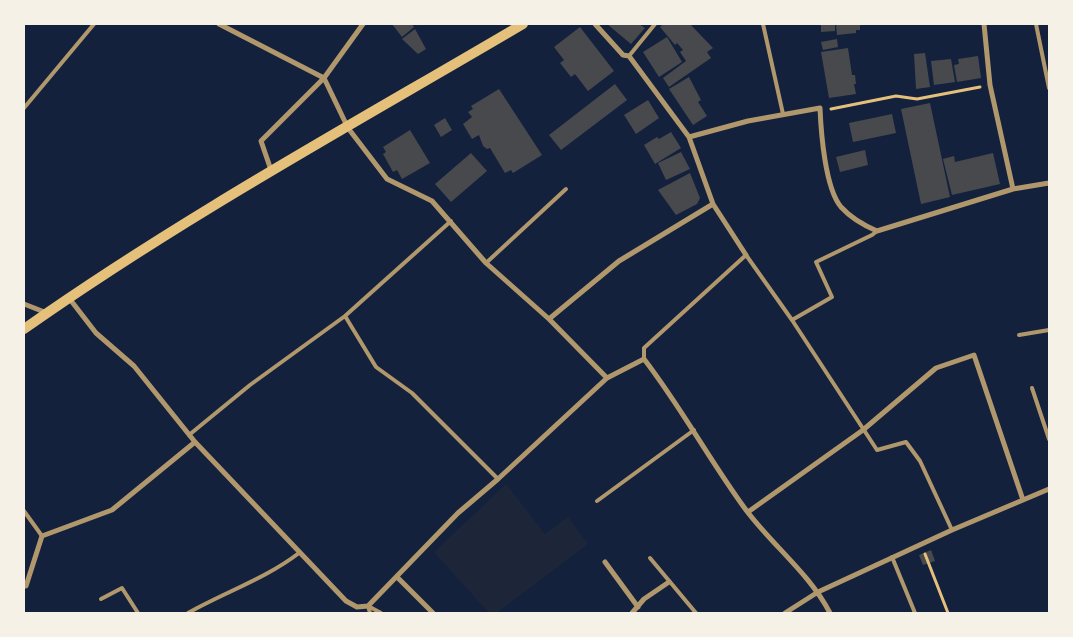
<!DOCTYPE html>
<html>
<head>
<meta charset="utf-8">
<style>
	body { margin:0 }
	#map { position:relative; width:1073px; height:637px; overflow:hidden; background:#14213d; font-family:Inter,sans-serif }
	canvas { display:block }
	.frame { position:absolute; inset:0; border:25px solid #f6f1e7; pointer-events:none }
</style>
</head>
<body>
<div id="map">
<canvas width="1073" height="637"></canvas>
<div class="frame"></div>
</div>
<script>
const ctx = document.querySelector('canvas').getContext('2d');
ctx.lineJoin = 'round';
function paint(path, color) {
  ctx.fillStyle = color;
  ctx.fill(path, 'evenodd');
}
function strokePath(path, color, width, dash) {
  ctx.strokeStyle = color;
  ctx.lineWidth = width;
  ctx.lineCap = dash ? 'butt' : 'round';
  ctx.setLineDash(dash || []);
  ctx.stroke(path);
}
paint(new Path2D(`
	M506,484l39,50 23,-17 20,27 -90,68 -9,1 -55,-61z`), '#1d2539');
paint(new Path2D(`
	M392,24h20l2,3 -12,10z
	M607,24h32l6,4 -14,16z
	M663,24h27l23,24 -6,4 4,6 -42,29 -6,-9 23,-17 -6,-9 3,-2 -6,-7 -2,2 -15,-18z
	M821,24h14v7l-14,1z
	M836,24h24v6h-4v3l-19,2z
	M580,27l34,44 -26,20 -13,-17 -4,3 -11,-14 4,-3 -10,-13z
	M415,29l11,20 -8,5 -16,-15z
	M667,37l15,25 -23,15 -16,-25z
	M837,39l1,8 -15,3 -2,-8z
	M848,48l4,27h3l1,9h-2l2,10 -27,4 -8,-46z
	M925,53l5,34 -14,2 -2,-35z
	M978,56l3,22 -24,4 -3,-17 5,-1 -1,-5z
	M951,59l4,23 -21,3 -3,-24z
	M689,77l12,23 -3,2 9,14 -14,9 -24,-36z
	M615,84l12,16 -66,50 -12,-15z
	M499,89l43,66 -29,18 -2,-3 -6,3 -15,-25 -3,1 -4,-3 -4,-11 -7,4 -9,-15 9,-7 -4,-5 5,-3 -2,-3z
	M648,100l11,18 -23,16 -12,-19z
	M930,103l20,94 -29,7 -20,-95z
	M892,114l4,19 -43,9 -4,-19z
	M445,118l7,12 -11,7 -7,-12z
	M410,130l20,33 -28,16 -5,-9 -4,2 -10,-18 3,-2 -3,-5z
	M671,132l10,16 -26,16 -11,-19 13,-8 2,2z
	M865,150l3,15 -28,7 -4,-15z
	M681,152l9,17 -24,11 -8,-17z
	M471,153l16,18 -36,31 -16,-18z
	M993,153l7,31 -48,11 -9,-36 11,-3 1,6z
	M690,173l10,25 -3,6 -21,11 -18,-25z
	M931,550l4,11 -12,4 -4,-10z`), '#48494c');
strokePath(new Path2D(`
	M831,109l65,-13 21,3 63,-12
	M925,554l23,59`), '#e5c07b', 3);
strokePath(new Path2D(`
	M763,24l20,90
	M1036,24l13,64
	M629,56l26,-32
	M24,108l70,-84
	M486,263l80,-74
	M345,316l31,51 36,26 86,86
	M792,320l40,-23 -16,-35 56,-27 5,-4
	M1019,335l30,-5
	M644,359v-11l102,-93 46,65 85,130 29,-8 14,19 32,69
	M1032,388l17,51
	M189,435l61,-50 95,-69 106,-95
	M597,501l97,-71
	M24,511l18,25
	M892,557l23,56
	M650,558l46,55
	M101,599l21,-11 16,25
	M188,613c37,-21 77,-34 111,-60
	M370,613l-2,-7 13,7`), '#b1986c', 4);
strokePath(new Path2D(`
	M219,24l105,54 24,50 39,51 45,22 54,62 63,56 58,59
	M595,24l28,31 6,1 60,81 24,67 33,51
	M984,24l6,61 23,104
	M689,137l59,-16 72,-13c1,24 5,80 21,99 10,11 22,18 36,24l136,-42 36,-6
	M271,170l-10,-29 63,-63 39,-54
	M69,298l27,35 38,33 61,76 151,159 11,6 11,-1 90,-93 40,-34 109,-101 37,-19c37,48 66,102 102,151 27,36 63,63 84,103
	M24,304l23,9
	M549,319l70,-58 94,-57
	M748,512l115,-82 73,-62 38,-13 49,145
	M605,562l33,45
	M397,577l36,36
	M24,586h2l16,-50 70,-26 83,-68
	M632,613l12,-14 25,-17
	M785,613l33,-21 134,-62 97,-41`), '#b1986c', 5);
strokePath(new Path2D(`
	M24,329c159,-112 331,-206 499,-305`), '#e5c07b', 10);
</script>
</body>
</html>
